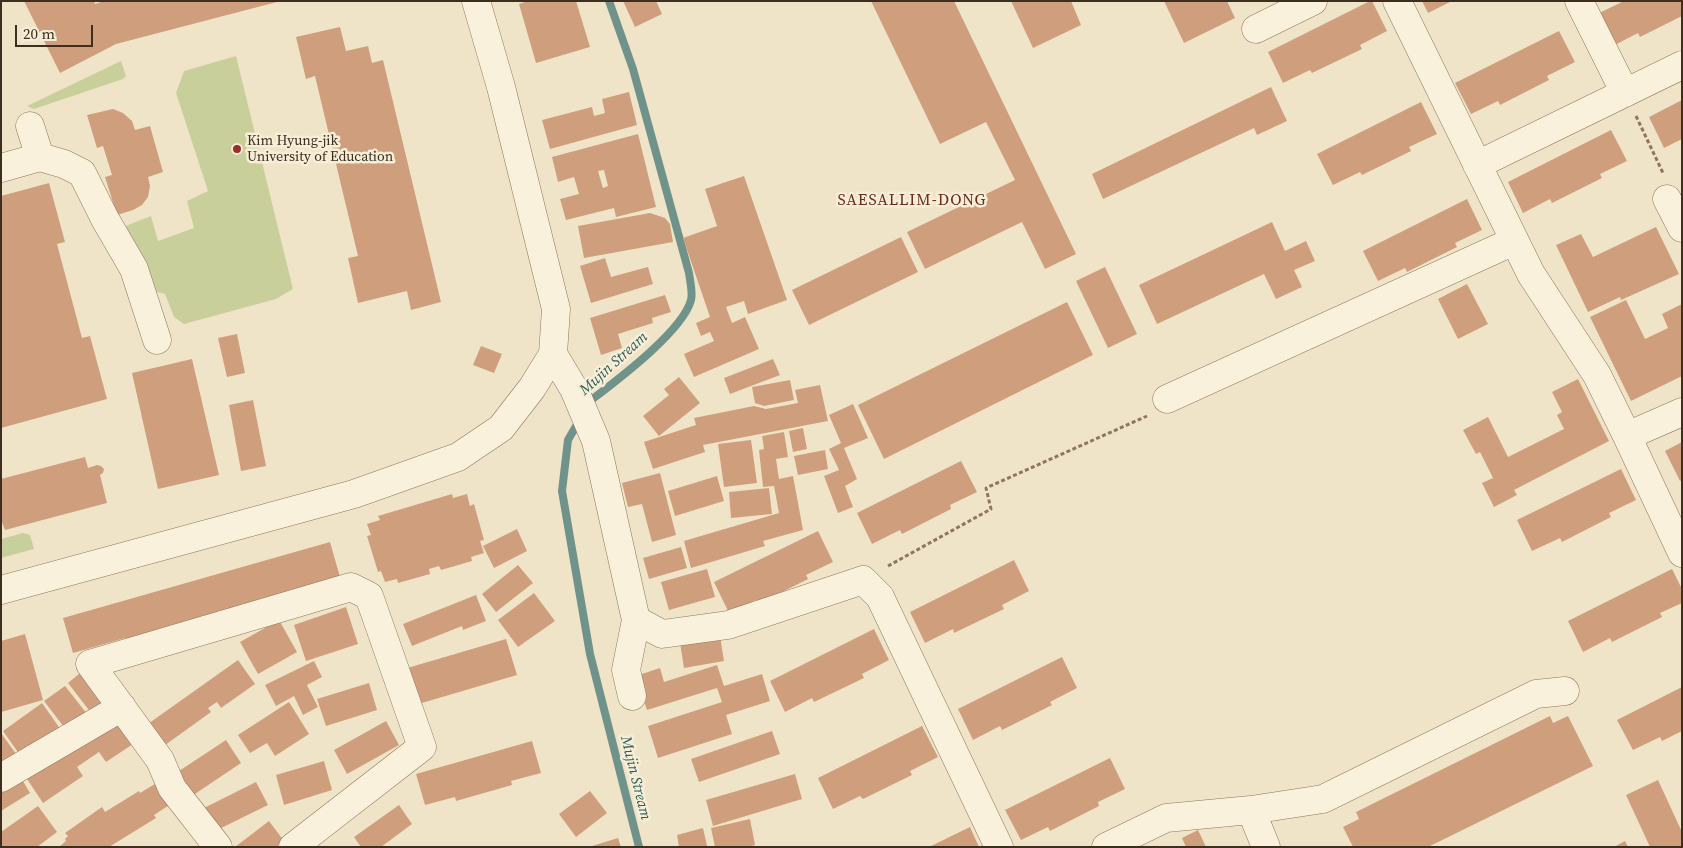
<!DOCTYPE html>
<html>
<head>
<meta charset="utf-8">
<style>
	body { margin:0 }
	#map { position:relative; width:1683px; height:848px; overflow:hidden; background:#f0e4c8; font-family:"Source Serif 4",serif }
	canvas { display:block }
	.frame { position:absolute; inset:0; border:2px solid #3d2e20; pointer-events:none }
	.scale { position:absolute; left:15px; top:25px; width:78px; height:22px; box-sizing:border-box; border:2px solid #3d2e20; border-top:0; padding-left:6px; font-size:15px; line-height:18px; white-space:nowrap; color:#3d2e20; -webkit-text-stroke:4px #f7eed8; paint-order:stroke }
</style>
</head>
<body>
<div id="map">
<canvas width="1683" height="848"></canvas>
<div class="frame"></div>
<div class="scale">20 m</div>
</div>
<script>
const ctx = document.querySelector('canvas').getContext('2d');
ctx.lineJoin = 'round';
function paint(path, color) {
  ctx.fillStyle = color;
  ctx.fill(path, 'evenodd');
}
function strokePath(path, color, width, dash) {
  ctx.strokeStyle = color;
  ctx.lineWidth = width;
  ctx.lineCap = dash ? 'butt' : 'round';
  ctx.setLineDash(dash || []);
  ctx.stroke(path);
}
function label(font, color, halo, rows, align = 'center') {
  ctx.font = font + ' "Source Serif 4",serif';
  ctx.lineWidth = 5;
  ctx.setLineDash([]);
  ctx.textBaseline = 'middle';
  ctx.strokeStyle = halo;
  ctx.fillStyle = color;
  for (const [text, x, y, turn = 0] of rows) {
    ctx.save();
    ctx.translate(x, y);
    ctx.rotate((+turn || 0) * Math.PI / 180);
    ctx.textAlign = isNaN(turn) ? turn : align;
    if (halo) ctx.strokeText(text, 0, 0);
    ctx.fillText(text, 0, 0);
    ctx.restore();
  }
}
paint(new Path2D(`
	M236,56l57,233 -17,10 -92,25 -10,-7 -9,-23 -16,-4 -26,-63 28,-11 7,25 36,-13 -7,-27 21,-10 -32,-98 8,-22z
	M121,61l5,15 -3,3 -89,30 -7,-3z
	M23,533l7,2 4,14 -33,9v-19z`), '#c9cf9b');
strokePath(new Path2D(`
	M588,406l2,-5c26,-20 93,-70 101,-101 2,-7 -1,-19 -2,-27l-56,-204 -24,-68
	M579,421l-11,19 -6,51 28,163 49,193`), '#6f938a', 8);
paint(new Path2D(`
	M24,1h70l1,3 9,-3 173,1 -161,42 -56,29z
	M528,1h48l14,46 -54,16 -17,-59z
	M623,1h33l6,13 -27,13z
	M871,1h83l122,253 -31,15 -23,-47 -97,47 -18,-37 108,-52 -29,-58 -46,22z
	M1011,1h60l10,24 -48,23z
	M1164,1h63l8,17 -51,25z
	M1370,1h2l15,30 -27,14 2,4 -50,24 -2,-3 -27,13 -15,-31z
	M1422,1h30l-24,12z
	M1624,1h58v15l-42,21 -2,-4 -27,14 -16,-32z
	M340,27l6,24 22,-5 4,17 11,-3 58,242 -30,8 -4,-19 -49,12 -10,-45 10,-2 -43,-180 -9,3 -10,-42z
	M1559,31l16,31 -28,14 2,4 -49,25 -2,-4 -27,13 -16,-31z
	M1271,87l16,34 -30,14 -3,-7 -151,71 -11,-25z
	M629,92l8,33 -87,24 -8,-29 50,-13 2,9 11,-3 -3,-14z
	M1682,100v39l-18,9 -15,-31z
	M1421,102l16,32 -28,13 2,4 -49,24 -2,-3 -27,13 -16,-31z
	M113,109l10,4 9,8 3,9 15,-4 13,46 -15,5 2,9 -2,11 -6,8 -9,5 -16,5 -12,-38 7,-2 -9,-29 -6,2 -10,-33z
	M1611,130l16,31 -27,13 2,4 -50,25 -2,-4 -27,14 -15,-31z
	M638,134l18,73 -40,10 -2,-9 -48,12 -6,-21 19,-5 -5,-17 -16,5 -6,-25zM604,170l4,16 -5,2 -5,-17z
	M744,176l43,124 -39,14 -4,-13 -18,6 6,16 13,-6 14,32 -65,28 -10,-23 30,-13 -4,-9 -9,4 -5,-13 14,-6 -27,-79 34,-12 -12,-37z
	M49,183l16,59 -8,2 25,94 8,-2 17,63 -106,29v-232z
	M1467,199l15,31 -27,13 2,4 -50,25 -2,-4 -27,13 -15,-30z
	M650,213l15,5 5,6 3,18 -89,16 -6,-32z
	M1272,222l13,29 21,-10 9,20 -21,9 8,17 -26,12 -12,-25 -107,50 -18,-39z
	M1656,227l23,47 -58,26 -1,-3 -32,15 -32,-67 25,-11 12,23z
	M901,237l17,35 -109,53 -17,-35z
	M605,258l6,19 37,-10 5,17 -62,19 -11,-37z
	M1105,267l32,67 -29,14 -32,-67z
	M1467,284l21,40 -30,15 -20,-40z
	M665,295l6,17 -19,6 1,5 -35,11 4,14 -21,7 -11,-37z
	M1626,300l19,39 23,-11 -6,-14 20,-10v72l-51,25 -41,-84z
	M1067,302l26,53 -209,104 -26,-54z
	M237,334l8,39 -18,4 -9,-39z
	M481,346l21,8 -8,19 -21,-8z
	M192,359l27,116 -61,14 -26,-116z
	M773,359l7,16 -50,19 -6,-16z
	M679,377l21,26 -41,33 -16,-20 26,-21 -5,-6z
	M1578,379l31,62 -95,49 3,5 -23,12 -12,-24 11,-5 -13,-26 -4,2 -13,-24 25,-13 20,40 56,-28 -7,-14 5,-3 -10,-20z
	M790,380l4,20 -30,6 -9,-3 -3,-16z
	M820,385l8,36 -125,24 2,7 -52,17 -9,-27 52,-17 -2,-7 60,-12 12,3 32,-6 -3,-13z
	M253,400l13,66 -25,5 -12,-66z
	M853,404l15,34 -24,10 13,31 -12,7 8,21 -15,6 -14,-37 15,-6 -10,-21 12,-6 -12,-28z
	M803,428l4,21 -14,3 -4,-21z
	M784,432l4,25 -12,2 3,20 14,-3 10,54 -40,11 2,5 -74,22 -7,-27 95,-28 -5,-27 -11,1 -4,-37 5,-1 -2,-13z
	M751,440l6,43 -33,4 -6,-43z
	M1682,442v38l-2,1 -15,-30z
	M825,450l3,19 -30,6 -4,-19z
	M85,457l3,11 9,-3 4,1 3,3 -1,4 -3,2 7,28 -102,27 -4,-10v-41z
	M961,461l16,31 -27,13 1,4 -49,25 -2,-4 -28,14 -15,-31z
	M1621,469l15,31 -27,13 2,4 -49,25 -2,-4 -28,13 -15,-31z
	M660,473l16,62 -24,7 -10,-38 -14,3 -6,-24z
	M717,476l7,25 -49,15 -7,-25z
	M769,488l3,26 -41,4 -2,-26z
	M452,494l1,4 14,-4 3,12 4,-2 10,36 -4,1 4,12 -13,4 1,4 -31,9 -2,-4 -10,3 1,5 -32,9 -1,-4 -12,3 -4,-11 -3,1 -11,-36 4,-1 -4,-11 13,-4 -2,-4z
	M517,529l10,22 -33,17 -11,-22z
	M818,531l15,31 -27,13 2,4 -50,25 -2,-4 -27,13 -15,-31z
	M330,542l10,35 -182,52 2,5 -33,10 -2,-6 -52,15 -10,-35z
	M681,547l6,21 -38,11 -6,-21z
	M1014,560l15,31 -27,14 2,4 -50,24 -1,-4 -28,14 -15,-31z
	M518,565l15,18 -37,29 -14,-18z
	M707,569l8,28 -46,13 -8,-28z
	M1672,569l10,20v14l-22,10 2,4 -50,25 -2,-4 -27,14 -15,-31z
	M534,593l21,28 -37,26 -20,-27z
	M476,595l10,26 -23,9 -1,-4 -50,20 -9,-22z
	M346,607l12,37 -52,17 -12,-36z
	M279,620l18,32 -39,22 -18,-32z
	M874,629l15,31 -27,14 2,4 -50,24 -2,-4 -27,14 -15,-31z
	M25,634l18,66 -42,12v-71z
	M720,636l4,25 -40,7 -4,-25z
	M506,639l11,36 -102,30 -11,-36z
	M1062,657l15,31 -27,14 2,3 -50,25 -2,-4 -27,14 -15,-31z
	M238,660l17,24 -34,24 -4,-6 -9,6 3,4 -50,36 -16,-22z
	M314,661l8,16 -15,8 11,22 -15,8 -9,-19 -18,10 -11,-21z
	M717,665l7,21 38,-12 8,27 -44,14 6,19 -74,24 -10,-32 74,-24 -5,-14 -70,22 -11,-34 24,-8 4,14z
	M86,668l28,35 -19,15 -27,-35z
	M369,683l8,27 -51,16 -9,-27z
	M65,686l23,29 -21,16 -23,-30z
	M1682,687v44l-20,10 -2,-4 -27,13 -16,-30z
	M289,702l20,32 -34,22 -8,-13 -17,10 -12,-18z
	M42,703l19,27 -39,28 -19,-27z
	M117,715l19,27 -30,20 -7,-10 -22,15 6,9 -40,27 -18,-27z
	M1550,716l3,7 15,-7 25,50 -165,81h-75l-10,-20 16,-8 -3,-7z
	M386,721l13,24 -52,29 -13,-24z
	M922,726l16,31 -28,14 2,4 -49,24 -3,-3 -27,13 -15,-31z
	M772,731l8,23 -81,28 -8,-23z
	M1,733l18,25 -18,13z
	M226,740l15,23 -52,35 -16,-23z
	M532,741l9,32 -30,8 1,4 -56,16 -1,-4 -30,8 -9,-31z
	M1110,758l15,31 -27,13 1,4 -49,25 -2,-4 -27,13 -16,-30z
	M324,761l8,29 -48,15 -8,-30z
	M795,774l7,25 -89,27 -7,-26z
	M20,776l10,17 -29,18v-24z
	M1658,780l24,52v15h-32l-24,-52z
	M158,782l13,22 -17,11 2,3 -47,29h-50l7,-6 -1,-2 3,-3 -3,-3 37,-26 3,5 34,-21 1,2z
	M256,782l12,23 -55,27 -11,-23z
	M590,791l17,22 -31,24 -17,-23z
	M399,805l13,19 -31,23h-20l-7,-10z
	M38,806l19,26 -20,15h-36v-15z
	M750,819l5,26 -7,2h-33l-4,-19z
	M269,821l15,20 -8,6h-41z
	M970,827l9,20h-50z
	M703,828l4,18 -28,1 -2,-12z
	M1198,830l8,17h-20l-4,-9z
	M618,838l3,9h-29v-1z
	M1625,841l3,6h-14z`), '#cf9f7d');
const minor = new Path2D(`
	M1397,1l134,273 66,101 30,61 55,117
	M1579,1l46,92
	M1256,29l57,-28
	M30,126l10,31
	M1477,165l205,-100
	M1,168l39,-11 24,7 18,9 23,46 29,50 23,71
	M1667,199l15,29
	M553,354l21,35 22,52 40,179 -10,50 6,26
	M1167,399l347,-158
	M1627,436l55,-24
	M1,590l353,-96 104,-37 43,-29 31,-40 21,-34 3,-45 -55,-222 -25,-86
	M636,620l26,14 66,-9 135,-45 17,17 119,250
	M1,778l121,-71
	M1251,810l72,-11 213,-105 29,-3
	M218,847l-46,-59 -12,-28 -70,-96 261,-77 18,9 53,151 -129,100
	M1106,847l60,-29 85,-8 15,37`);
strokePath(minor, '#8d765c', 29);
strokePath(new Path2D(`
	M1636,116l27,57
	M888,566l103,-57 -5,-21 161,-72`), '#8d765c', 3, [4, 2.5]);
strokePath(minor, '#faf1dc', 28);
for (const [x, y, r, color] of [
	[237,149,5,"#9e2a2b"]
]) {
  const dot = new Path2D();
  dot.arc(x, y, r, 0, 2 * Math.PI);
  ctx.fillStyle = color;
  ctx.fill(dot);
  strokePath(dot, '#f7eed8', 2);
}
label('14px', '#3d2e20', '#f7eed8', [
	["Kim Hyung-jik",247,141],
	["University of Education",247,157]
], 'left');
label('italic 15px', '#2f5d5a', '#f7eed8', [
	["Mujin Stream",614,364,-42],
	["Mujin Stream",635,778,76]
]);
ctx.letterSpacing = '1px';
label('16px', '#6b2e1e', '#f7eed8', [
	["SAESALLIM-DONG",912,201]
]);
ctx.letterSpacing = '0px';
</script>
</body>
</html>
